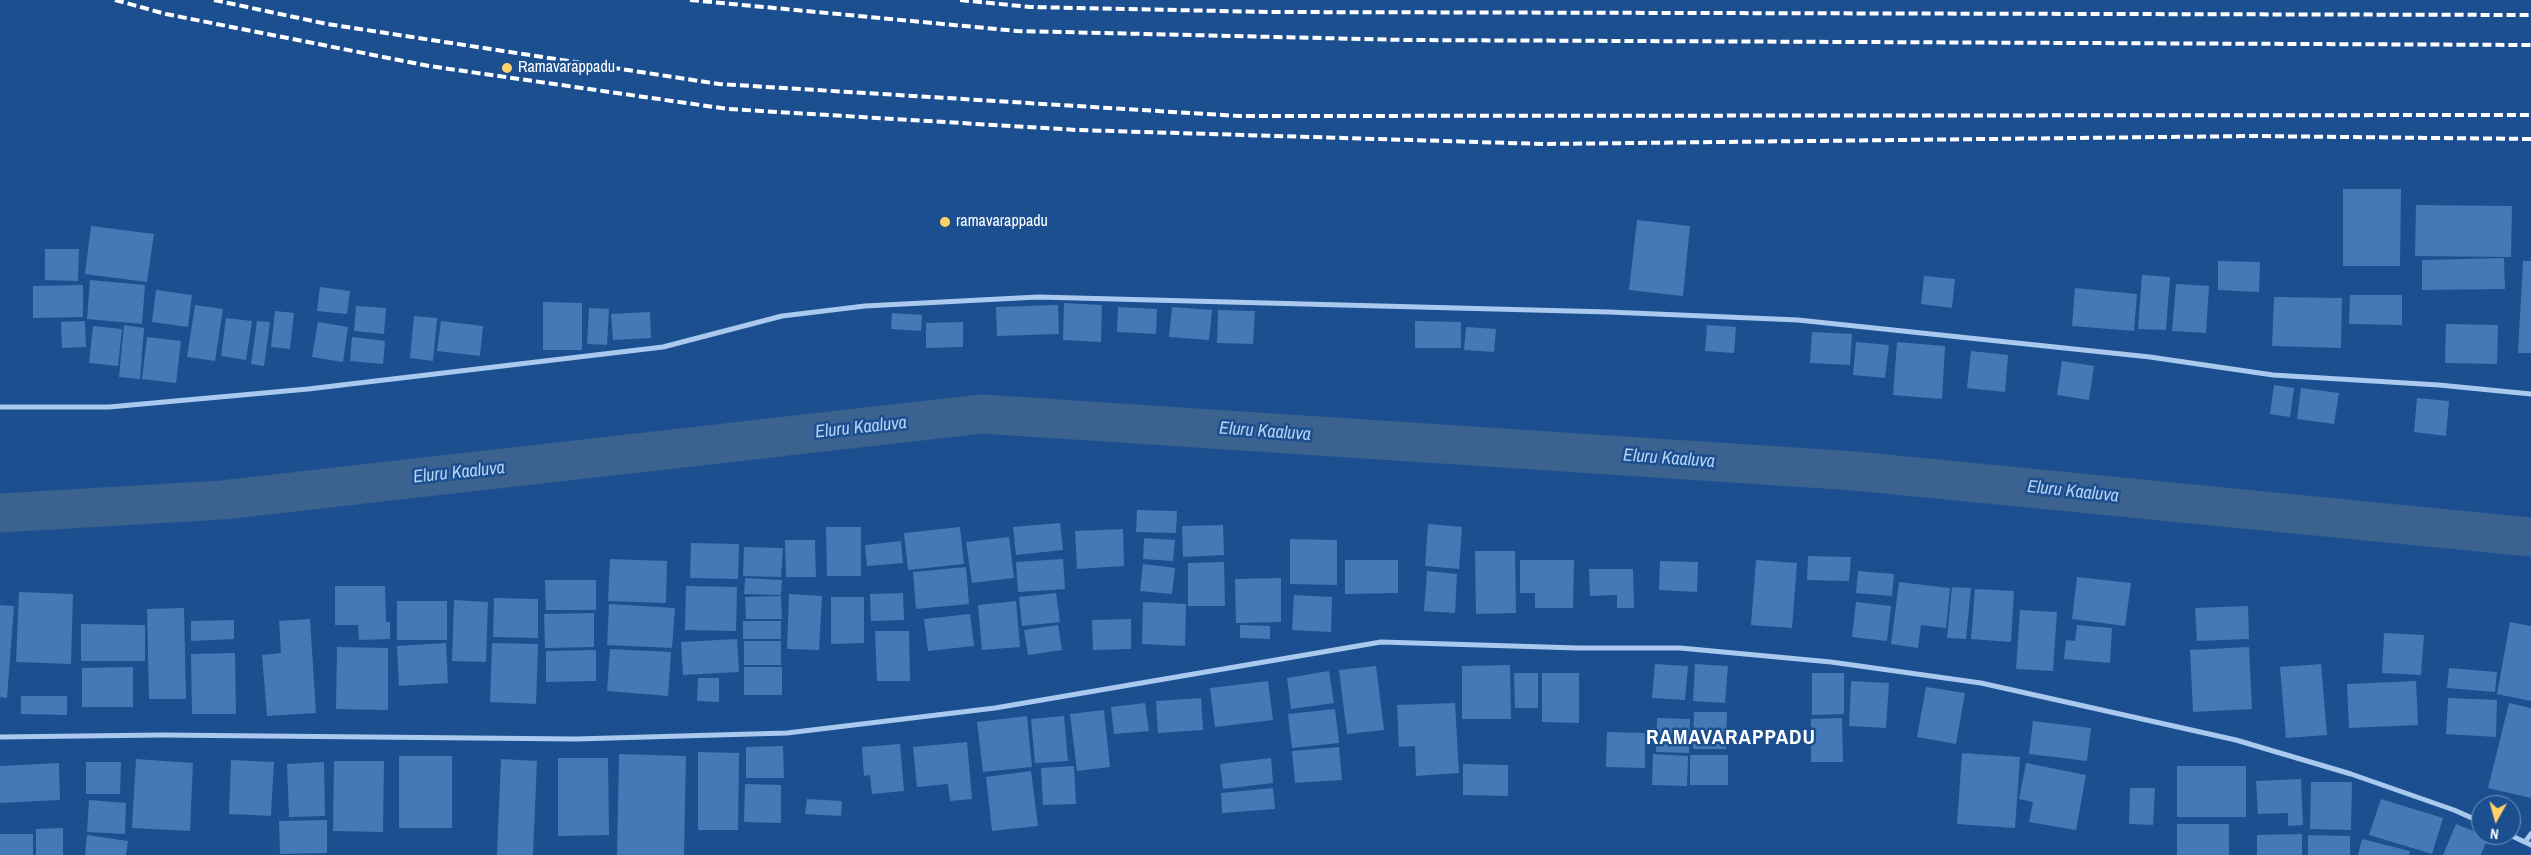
<!DOCTYPE html>
<html>
<head>
<meta charset="utf-8">
<style>
	body { margin:0 }
	#map { position:relative; width:2531px; height:855px; overflow:hidden; background:#1b4f8f; font-family:"Archivo Narrow",sans-serif }
	canvas { display:block }
	.north { position:absolute; left:2471px; top:795px; width:50px; height:50px; box-sizing:border-box; background:#1b4f8f; border:1px solid #7695bc; border-radius:50%; rotate:187deg; font-size:14px; font-weight:700; line-height:20px; text-align:center; color:#fff }
	.north::after { content:''; display:block; margin:auto; width:18px; height:22px; background:#ffd166; clip-path:polygon(50% 0,100% 100%,50% 72%,0 100%) }
</style>
</head>
<body>
<div id="map">
<canvas width="2531" height="855"></canvas>
<div class="north">N</div>
</div>
<script>
const ctx = document.querySelector('canvas').getContext('2d');
ctx.lineJoin = 'round';
function strokePath(path, color, width, dash) {
  ctx.strokeStyle = color;
  ctx.lineWidth = width;
  ctx.lineCap = dash ? 'butt' : 'round';
  ctx.setLineDash(dash || []);
  ctx.stroke(path);
}
function paint(path, color) {
  ctx.fillStyle = color;
  ctx.fill(path, 'evenodd');
}
function label(font, color, halo, rows, align = 'center') {
  ctx.font = font + ' "Archivo Narrow",sans-serif';
  ctx.lineWidth = 5;
  ctx.setLineDash([]);
  ctx.textBaseline = 'middle';
  ctx.strokeStyle = halo;
  ctx.fillStyle = color;
  for (const [text, x, y, turn = 0] of rows) {
    ctx.save();
    ctx.translate(x, y);
    ctx.rotate((+turn || 0) * Math.PI / 180);
    ctx.textAlign = isNaN(turn) ? turn : align;
    if (halo) ctx.strokeText(text, 0, 0);
    ctx.fillText(text, 0, 0);
    ctx.restore();
  }
}
strokePath(new Path2D(`
	M0,513l222,-13 760,-86 873,57 676,66`), '#3c6290', 39);
paint(new Path2D(`
	M2343,189h58l-1,77h-57z
	M2416,205l96,1 -1,51 -96,-1z
	M1637,220l53,6 -7,70 -54,-6z
	M91,226l63,8 -7,48 -62,-8z
	M45,249h34l-1,32 -33,-1z
	M2504,258l1,31 -83,1v-30z
	M2218,261l42,1 -1,30 -41,-2z
	M2523,261h8v92h-13z
	M2142,275l28,2 -4,53 -28,-1z
	M1924,276l31,3 -3,29 -31,-4z
	M90,280l55,5 -3,39 -55,-5z
	M2176,284l33,2 -3,47 -34,-2z
	M83,285v32l-50,1v-32z
	M320,287l30,4 -3,23 -30,-3z
	M2075,288l62,6 -3,37 -62,-5z
	M156,290l36,5 -4,32 -36,-5z
	M2350,295h52v30l-53,-1z
	M2274,297l68,1 -1,50 -69,-2z
	M543,302l39,1v47h-39z
	M1064,303l38,2 -1,37 -38,-2z
	M195,305l28,4 -8,52 -28,-4z
	M1058,305l1,29 -62,2 -1,-29z
	M356,306l30,2 -2,26 -30,-3z
	M1118,307l39,2 -1,25 -39,-2z
	M1172,307l40,3 -3,30 -40,-3z
	M589,308l20,1 -2,36 -20,-1z
	M1218,310l37,1 -2,33 -36,-1z
	M275,311l19,2 -4,36 -19,-2z
	M650,312l1,26 -38,2 -2,-26z
	M892,313l30,2 -1,16 -30,-2z
	M414,316l23,2 -4,43 -23,-3z
	M226,318l26,3 -6,39 -25,-4z
	M85,321l1,26 -24,1 -1,-26z
	M257,321l13,1 -6,44 -13,-2z
	M441,321l42,5 -3,30 -43,-5z
	M1415,321l46,1v26h-46z
	M318,322l30,5 -5,35 -31,-5z
	M963,322v25l-37,1v-25z
	M2446,324l52,1 -1,39 -52,-1z
	M124,325l20,3 -4,51 -21,-2z
	M1707,325l29,2 -2,26 -29,-2z
	M93,326l29,3 -4,37 -29,-3z
	M1466,327l30,2 -2,23 -30,-2z
	M1812,332l40,2 -2,31 -40,-2z
	M147,337l34,4 -5,42 -34,-4z
	M352,337l33,4 -2,23 -33,-3z
	M1856,342l33,3 -4,33 -32,-3z
	M1897,342l48,4 -3,53 -49,-4z
	M1971,351l37,4 -3,37 -38,-4z
	M2062,361l32,5 -5,34 -32,-5z
	M2274,385l20,3 -4,29 -20,-3z
	M2301,388l38,5 -5,31 -37,-5z
	M2417,398l32,3 -3,35 -32,-4z
	M1137,510l40,1 -1,22 -40,-1z
	M1060,523l3,27 -47,5 -3,-28z
	M1428,524l34,3 -3,42 -34,-3z
	M1223,525l1,30 -41,2 -1,-31z
	M826,527h35v49h-34z
	M960,527l4,37 -56,6 -4,-37z
	M1123,529l1,37 -47,3 -2,-38z
	M1009,537l5,41 -42,5 -6,-41z
	M1144,538l31,2 -2,21 -30,-2z
	M1290,539l47,1v45l-47,-1z
	M785,540h30l1,37h-30z
	M901,541l2,22 -36,3 -2,-21z
	M691,543l48,1 -1,35 -48,-1z
	M744,547l39,1 -2,29 -38,-1z
	M1475,551h40l1,62 -40,1z
	M1808,556l43,1 -2,24 -42,-1z
	M610,559l57,2 -1,42 -58,-2z
	M1063,559l2,30 -47,3 -2,-30z
	M1345,560h53v33l-53,1z
	M1520,560h54l-1,48h-38v-15h-15z
	M1756,560l41,3 -5,65 -41,-3z
	M1660,561l38,1 -1,30 -38,-2z
	M1224,562l1,44h-37v-43z
	M1143,564l32,4 -3,26 -32,-3z
	M966,567l3,37 -53,5 -3,-37z
	M1589,569h44l1,39h-17v-13l-27,1z
	M1427,571l30,3 -2,39 -31,-2z
	M1858,571l36,3 -2,22 -36,-3z
	M2077,577l54,6 -6,43 -53,-7z
	M745,578l37,2 -1,15 -37,-1z
	M1281,578v44l-45,1 -1,-44z
	M545,580h51v30h-50z
	M1899,582l51,6 -4,40 -25,-3 -3,23 -27,-4z
	M335,586h50l1,36h4v17l-31,1 -1,-15h-23z
	M686,586l51,1 -1,44 -51,-1z
	M1952,587l19,1 -5,51 -19,-1z
	M1975,589l39,2 -3,51 -40,-3z
	M19,592l54,2 -2,70 -55,-2z
	M903,593l1,27 -33,1 -1,-27z
	M1056,593l4,29 -38,4 -3,-29z
	M789,594l33,2 -3,54 -32,-1z
	M1294,595l38,2 -1,35 -39,-2z
	M781,596l1,23h-36l-1,-22z
	M831,597h33v46l-33,1z
	M494,598l44,1v39l-45,-1z
	M454,600l34,2 -2,60 -34,-1z
	M397,601h50v39h-50z
	M1016,601l4,46 -38,3 -4,-45z
	M1143,602l43,2 -1,42 -43,-2z
	M1856,602l35,4 -4,35 -35,-4z
	M609,604l66,4 -3,40 -65,-3z
	M0,605l14,1 -7,92 -7,-1z
	M2248,606l1,33 -52,2 -2,-33z
	M184,608l2,91h-37l-2,-90z
	M2020,610l37,2 -4,59 -37,-2z
	M594,613v34l-49,1 -1,-34z
	M970,614l4,32 -46,5 -4,-32z
	M310,619l6,94 -49,3 -5,-61 19,-2 -2,-32z
	M1131,619v30l-38,1 -1,-30z
	M234,620v19l-43,2v-20z
	M743,621h38v18h-38z
	M2510,622l21,4v75l-34,-7z
	M81,624l64,1v36h-64z
	M1058,625l4,25 -34,5 -4,-25z
	M1240,625l30,1v13l-30,-1z
	M2077,625l35,3 -2,35 -46,-4 2,-19 9,1z
	M875,631h34l1,50h-33z
	M2384,633l40,2 -3,40 -39,-2z
	M737,639l2,33 -56,3 -2,-33z
	M744,641h37v24h-37z
	M446,643l2,40 -49,3 -2,-40z
	M492,643l46,1 -2,60 -46,-2z
	M337,647l51,1v62l-52,-1z
	M2249,647l3,62 -59,3 -3,-62z
	M610,649l61,3 -3,44 -61,-5z
	M596,650v31l-50,1v-31z
	M235,653l1,61h-44l-1,-60z
	M1655,664l33,2 -3,34 -33,-2z
	M1695,664l33,2 -3,37 -32,-2z
	M2321,664l6,71 -41,3 -6,-71z
	M1510,665l1,54h-49v-53z
	M1376,666l8,64 -37,4 -8,-64z
	M133,667v40h-51v-39z
	M744,667h38v28h-38z
	M2449,668l48,4 -2,20 -48,-4z
	M1329,671l5,32 -43,6 -4,-31z
	M1514,673h24v35h-23z
	M1542,673h37v50l-37,-1z
	M1812,673h32v41l-32,1z
	M698,678h21v24l-22,-1z
	M1268,681l5,39 -58,7 -5,-39z
	M1851,681l38,2 -3,45 -37,-2z
	M2416,681l2,44 -69,3 -2,-44z
	M1926,687l39,6 -9,51 -39,-7z
	M21,696h46v19l-46,-1z
	M1201,698l2,32 -45,3 -2,-32z
	M2448,698l49,2 -1,37 -50,-3z
	M1145,703l4,28 -35,3 -3,-27z
	M1455,703l4,70 -43,3 -1,-30 -16,1 -2,-42z
	M2509,703l22,5v90l-43,-10z
	M1335,709l4,34 -47,5 -4,-34z
	M1104,710l6,57 -33,4 -7,-57z
	M1694,712h33l-1,37h-33z
	M1027,716l5,51 -49,5 -6,-50z
	M1064,716l4,45 -33,2 -4,-44z
	M1657,718l33,1 -1,34 -33,-1z
	M1842,718l1,44h-32v-43z
	M2033,721l58,7 -4,33 -58,-7z
	M1607,732l38,1v35l-39,-1z
	M967,742l5,57 -22,2 -2,-17 -31,3 -4,-40z
	M900,744l4,47 -32,3 -2,-19 -6,1 -2,-29z
	M783,746l1,32h-38v-31z
	M1339,747l3,33 -47,3 -3,-32z
	M698,752l41,1 -1,77h-40z
	M1962,753l58,4 -5,71 -58,-4z
	M619,754l67,2 -2,99h-67z
	M1653,754l35,2 -1,30 -35,-1z
	M1690,755h38v30h-38z
	M399,756h53v72h-53z
	M558,758h50l1,77 -51,1z
	M1271,758l2,25 -50,6 -3,-25z
	M136,759l57,4 -3,68 -58,-3z
	M501,759l36,2 -4,94h-36z
	M231,760l43,2 -3,54 -42,-2z
	M334,761h50l-1,71 -50,-1z
	M86,762h35l-1,32h-34z
	M324,762l1,54 -36,1 -2,-53z
	M59,763l1,37 -60,3v-37z
	M2026,763l60,12 -10,55 -47,-8 4,-20 -14,-3z
	M1463,764l45,1v31l-45,-1z
	M1074,766l2,38 -33,1 -2,-37z
	M2177,766h69v51h-69z
	M1031,771l7,55 -46,5 -6,-54z
	M2301,779l2,46 -15,1v-13l-30,1 -2,-33z
	M2311,782h41l-1,48 -41,-1z
	M745,784l36,1v38l-37,-1z
	M1273,788l2,21 -53,4 -1,-20z
	M2130,788h25l-2,37 -24,-1z
	M807,799l35,2 -1,15 -36,-2z
	M2381,799l62,19 -11,36 -63,-19z
	M89,800l37,3 -1,31 -38,-2z
	M327,820v33l-47,1 -1,-33z
	M2177,824h52v31h-52z
	M2456,824l32,13 -7,18h-38z
	M63,828v27h-27v-26z
	M0,834h33v21h-33z
	M2302,834v21h-45v-20z
	M87,835l41,6 -2,14h-41z
	M2308,835l42,1v19h-42z
	M2362,839l48,12 -1,4h-51z`), '#4478b7');
strokePath(new Path2D(`
	M0,407h109l199,-18 355,-42 119,-31 83,-10 173,-9 571,15 189,8 352,37 123,18 166,10 92,9
	M0,737l162,-2 414,4 211,-6 208,-25 386,-66 197,6h102l151,14 150,21 255,57 115,34 103,36 27,12
	M2510,835l21,10
	M2525,842l6,-8`), '#a9c9ee', 5);
strokePath(new Path2D(`
	M115,0l51,14 263,52 299,43 349,21 467,14 709,-8 278,3
	M214,0l113,24 392,60 520,32 1292,-1
	M690,0l327,31 389,9 1125,5
	M960,0l70,7 240,5 1261,3`), '#fff', 4, [9, 4]);
for (const [x, y, r, color] of [
	[507,68,6,"#ffd166"],
	[945,222,6,"#ffd166"]
]) {
  const dot = new Path2D();
  dot.arc(x, y, r, 0, 2 * Math.PI);
  ctx.fillStyle = color;
  ctx.fill(dot);
  strokePath(dot, '#1b4f8f', 2);
}
label('16px', '#fff', '#1b4f8f', [
	["Ramavarappadu",518,68],
	["ramavarappadu",956,222]
], 'left');
label('italic 18px', '#b5d3f5', '#1b4f8f', [
	["Eluru Kaaluva",861,428,-6],
	["Eluru Kaaluva",1265,432,4],
	["Eluru Kaaluva",1669,459,4],
	["Eluru Kaaluva",459,473,-6],
	["Eluru Kaaluva",2073,492,6]
]);
ctx.letterSpacing = '1px';
label('bold 21px', '#fff', '#1b4f8f', [
	["RAMAVARAPPADU",1731,738]
]);
ctx.letterSpacing = '0px';
</script>
</body>
</html>
